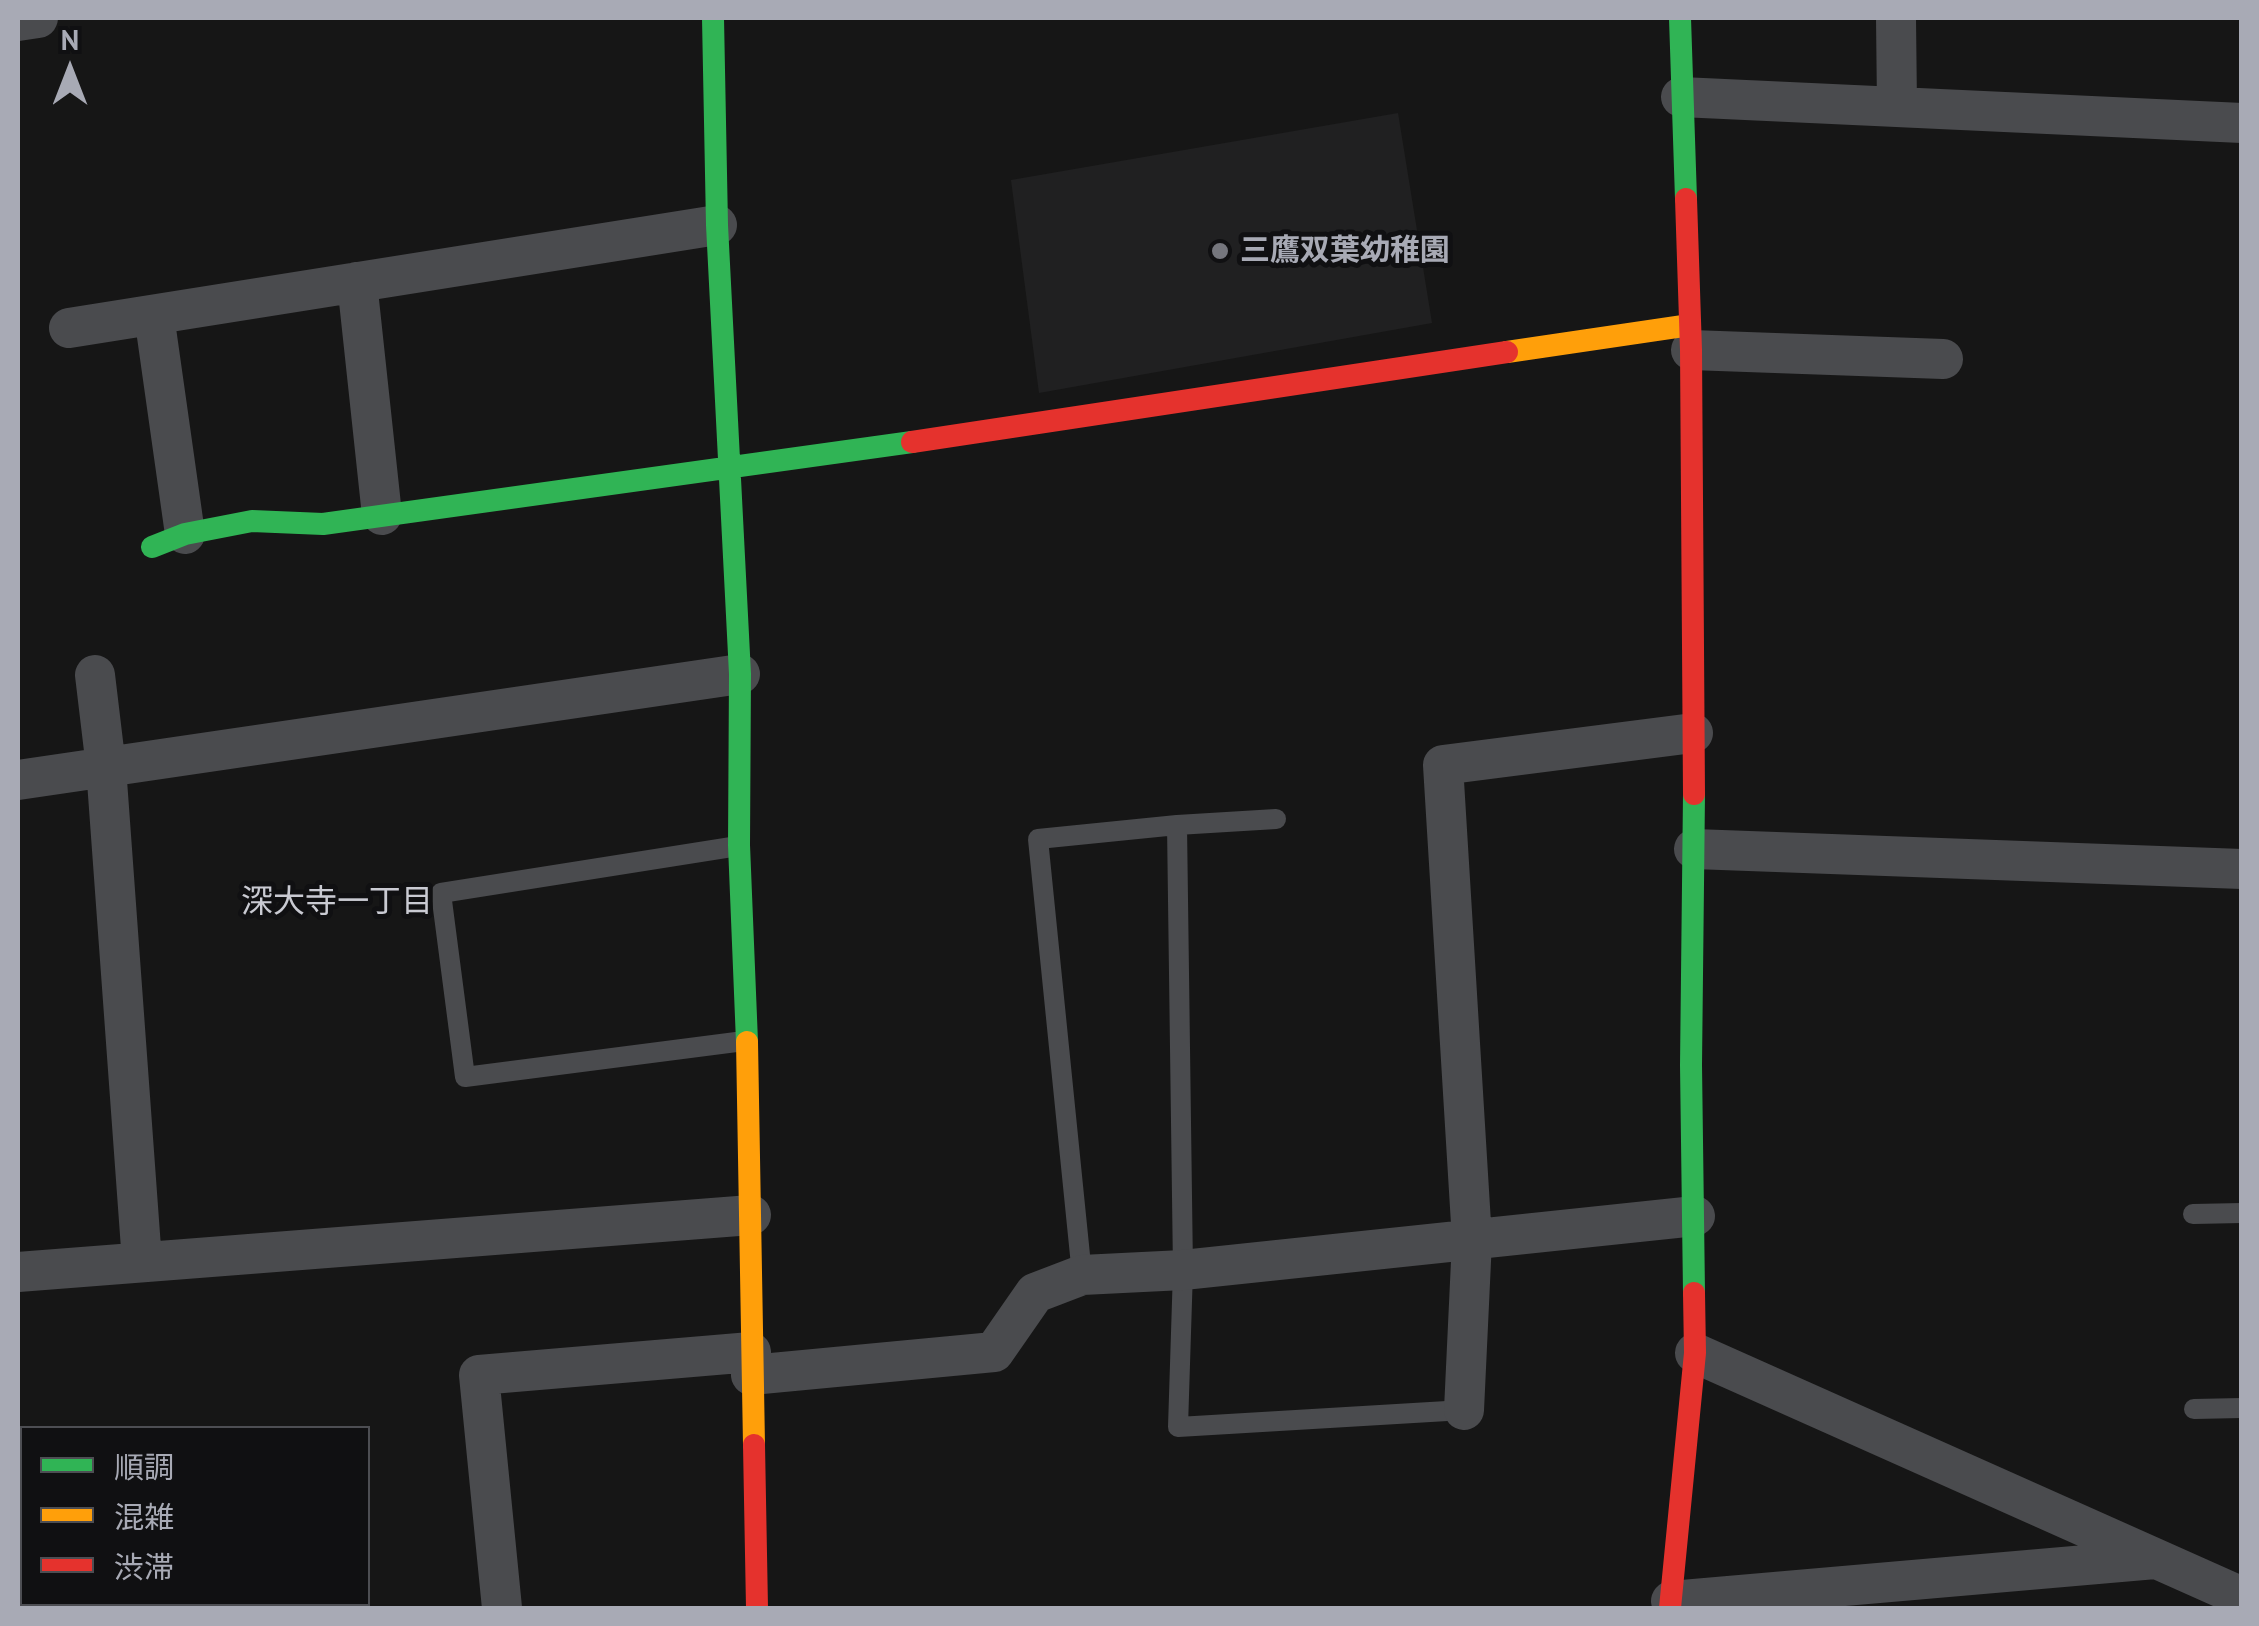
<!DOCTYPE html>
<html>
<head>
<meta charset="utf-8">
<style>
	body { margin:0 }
	#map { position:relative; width:2259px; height:1626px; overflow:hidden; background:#161616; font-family:"PT Sans","Noto Sans JP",sans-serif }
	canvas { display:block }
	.frame { position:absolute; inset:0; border:20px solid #a8aab5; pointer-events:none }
	.legend { position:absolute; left:20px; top:1426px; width:350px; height:180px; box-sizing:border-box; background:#101012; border:2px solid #4d4e53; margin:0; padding:12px 18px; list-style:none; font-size:30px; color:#a8aab5 }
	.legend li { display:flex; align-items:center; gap:20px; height:50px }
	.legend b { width:50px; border:2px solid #4d4e53 }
	.north { position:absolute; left:20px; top:20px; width:100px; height:100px; -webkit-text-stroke:8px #101012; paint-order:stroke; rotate:0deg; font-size:28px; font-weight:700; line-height:40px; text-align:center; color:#a8aab5 }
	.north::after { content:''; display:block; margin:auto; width:35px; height:45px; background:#a8aab5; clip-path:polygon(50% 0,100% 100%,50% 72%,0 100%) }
</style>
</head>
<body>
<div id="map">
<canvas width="2259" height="1626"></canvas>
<div class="frame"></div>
<ul class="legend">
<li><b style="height:12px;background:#30b455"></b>順調</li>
<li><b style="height:12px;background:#ff9f0a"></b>混雑</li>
<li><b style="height:12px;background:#e5322d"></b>渋滞</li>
</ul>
<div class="north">N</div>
</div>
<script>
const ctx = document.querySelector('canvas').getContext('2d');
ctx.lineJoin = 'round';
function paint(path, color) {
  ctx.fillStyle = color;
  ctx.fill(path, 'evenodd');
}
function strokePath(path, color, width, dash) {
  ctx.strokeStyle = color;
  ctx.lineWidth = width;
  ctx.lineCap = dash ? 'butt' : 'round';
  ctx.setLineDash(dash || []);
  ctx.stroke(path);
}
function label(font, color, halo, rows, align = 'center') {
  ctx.font = font + ' "PT Sans","Noto Sans JP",sans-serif';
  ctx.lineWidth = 10;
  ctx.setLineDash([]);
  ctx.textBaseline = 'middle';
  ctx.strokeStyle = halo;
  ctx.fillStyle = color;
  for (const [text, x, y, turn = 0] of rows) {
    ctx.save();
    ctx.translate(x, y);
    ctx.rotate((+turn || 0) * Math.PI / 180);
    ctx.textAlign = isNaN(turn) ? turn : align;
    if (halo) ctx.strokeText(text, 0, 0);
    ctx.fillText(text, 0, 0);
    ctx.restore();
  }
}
paint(new Path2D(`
	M1398,113l34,210 -393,70 -28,-213z`), '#202021');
strokePath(new Path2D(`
	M1177,825l6,445 -5,157 286,-17
	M738,846l-297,47 24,184 279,-36
	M2193,1214l49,-1
	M1082,1275l-44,-436 139,-14 99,-6
	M2194,1409l48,-1`), '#4a4b4e', 20);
strokePath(new Path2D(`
	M1896,18l1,88
	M18,21l20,-3
	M1681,97l561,26
	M357,282l25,233
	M154,315l31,219
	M69,328l648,-103
	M1691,350l252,9
	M95,675l11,92 36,495
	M18,780l722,-106
	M1694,849l548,20
	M18,1272l733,-57
	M1695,1353l547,244
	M751,1375l243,-23 41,-59 47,-18 101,-5 512,-54
	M1464,1410l8,-170 -29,-475 250,-32
	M1671,1601l484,-42
	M502,1608l-23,-233 272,-23`), '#4a4b4e', 40);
strokePath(new Path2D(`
	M713,18l4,207 23,449 -1,171 8,197
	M1680,18l6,181
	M152,547l33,-13 67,-13 71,3 589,-82
	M1694,794l-3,271 3,228`), '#30b455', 22);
strokePath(new Path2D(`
	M1507,352l183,-27
	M747,1042l7,403`), '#ff9f0a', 22);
strokePath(new Path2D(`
	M1686,199l5,151 3,444
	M912,442l595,-90
	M754,1445l3,163
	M1670,1608l25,-255 -1,-60`), '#e5322d', 22);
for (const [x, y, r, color] of [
	[1220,251,10,"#75767d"]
]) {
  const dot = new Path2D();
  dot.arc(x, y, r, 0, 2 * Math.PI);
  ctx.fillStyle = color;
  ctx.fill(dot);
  strokePath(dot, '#101012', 4);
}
label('bold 30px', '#a8aab5', '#101012', [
	["三鷹双葉幼稚園",1240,251]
], 'left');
label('32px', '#c9cad2', '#101012', [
	["深大寺一丁目",337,903]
]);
</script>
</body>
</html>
